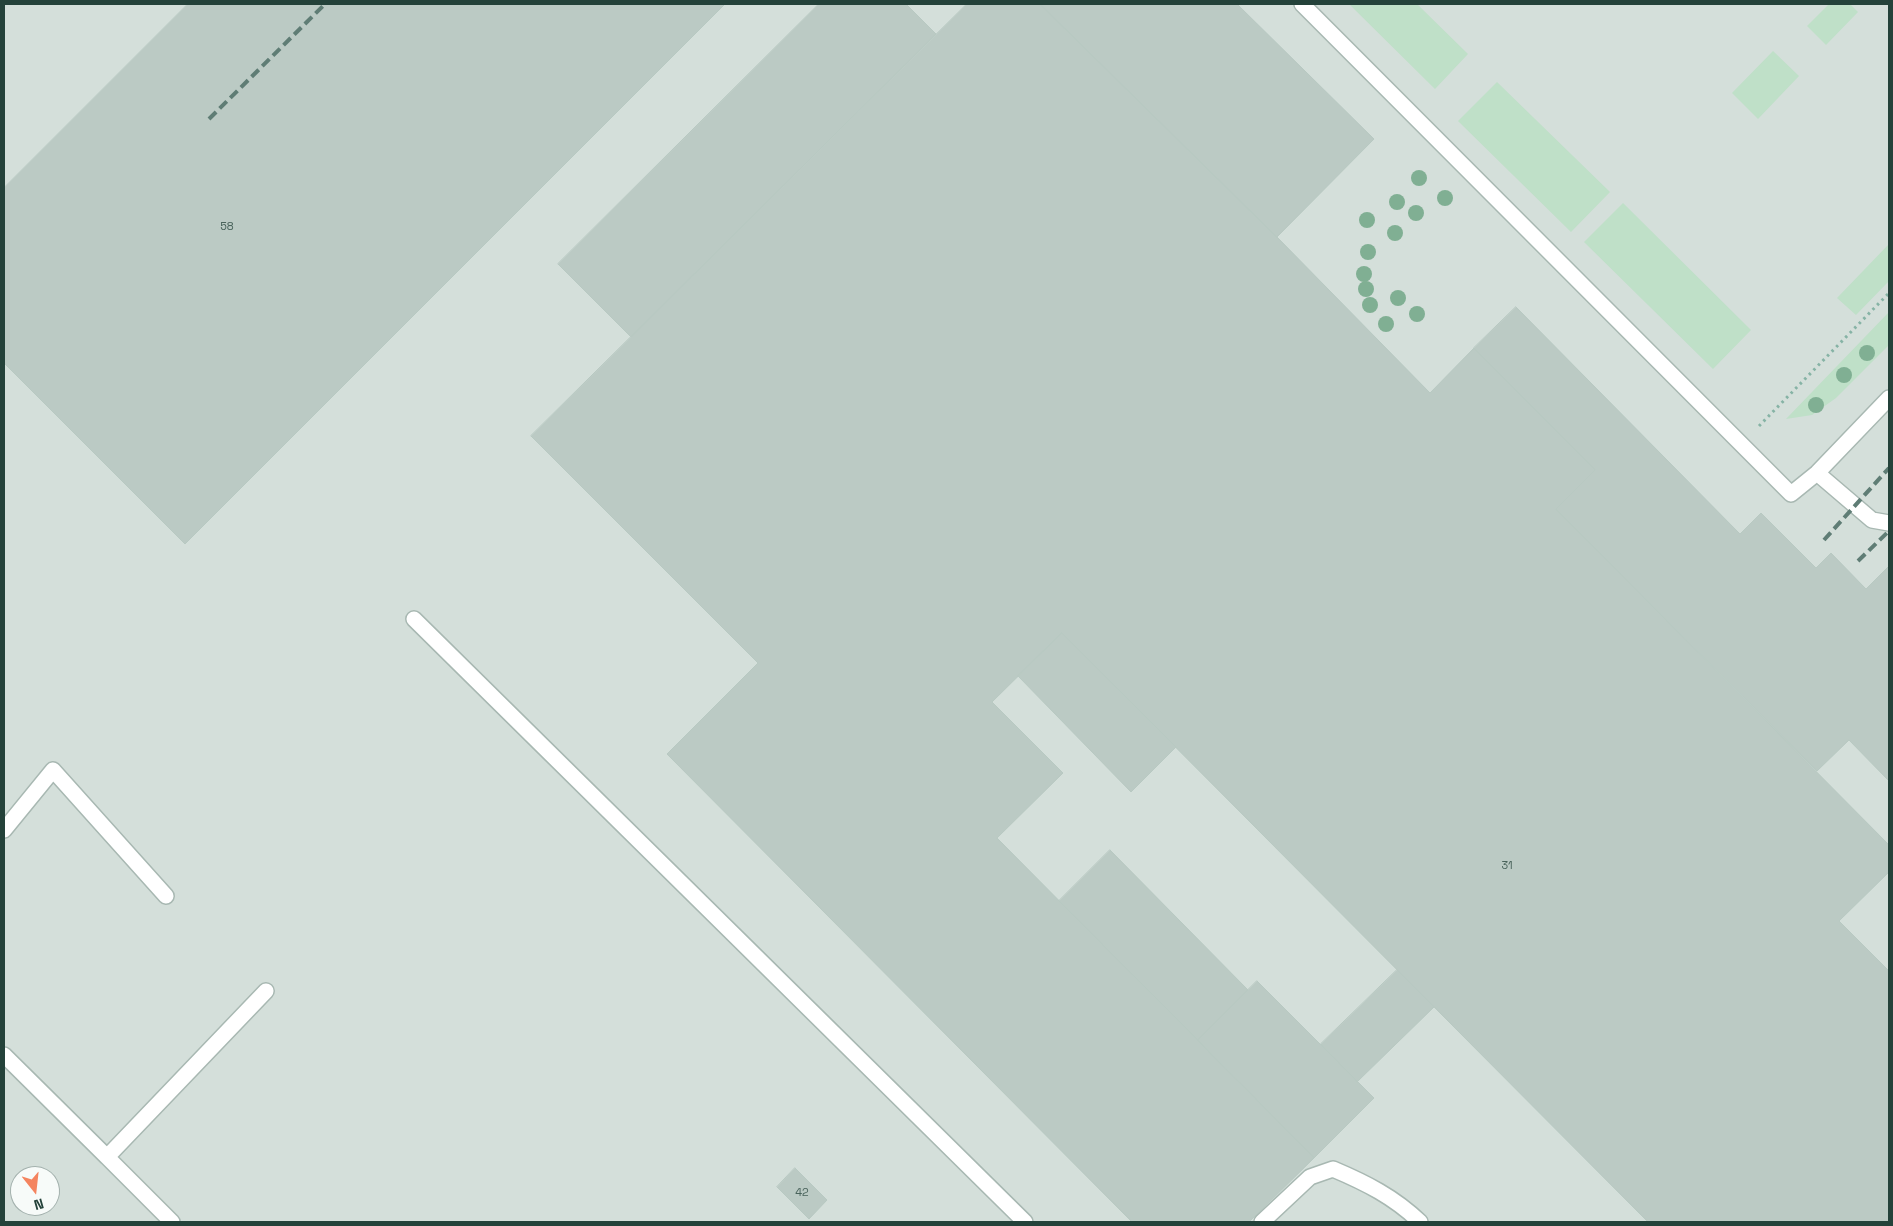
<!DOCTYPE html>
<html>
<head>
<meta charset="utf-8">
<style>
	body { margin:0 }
	#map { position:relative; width:1893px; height:1226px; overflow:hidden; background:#e6efeb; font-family:"Space Grotesk",sans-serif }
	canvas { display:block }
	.frame { position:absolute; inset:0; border:5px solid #24423a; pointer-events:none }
	.north { position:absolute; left:10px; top:1166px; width:50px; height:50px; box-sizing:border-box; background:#f7fbf9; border:1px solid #a3b1ad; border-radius:50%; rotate:164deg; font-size:14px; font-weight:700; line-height:20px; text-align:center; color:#24423a }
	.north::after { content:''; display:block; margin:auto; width:18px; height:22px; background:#f4845f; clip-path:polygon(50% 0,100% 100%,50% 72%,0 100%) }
</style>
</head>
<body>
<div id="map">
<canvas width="1893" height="1226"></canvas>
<div class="frame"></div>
<div class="north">N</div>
</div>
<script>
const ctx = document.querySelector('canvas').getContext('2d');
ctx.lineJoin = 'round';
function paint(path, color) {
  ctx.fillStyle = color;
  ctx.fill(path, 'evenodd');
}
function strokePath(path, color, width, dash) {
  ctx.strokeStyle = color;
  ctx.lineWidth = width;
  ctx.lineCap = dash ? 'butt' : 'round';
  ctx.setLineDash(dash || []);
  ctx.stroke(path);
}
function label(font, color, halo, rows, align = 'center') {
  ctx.font = font + ' "Space Grotesk",sans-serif';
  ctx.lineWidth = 4;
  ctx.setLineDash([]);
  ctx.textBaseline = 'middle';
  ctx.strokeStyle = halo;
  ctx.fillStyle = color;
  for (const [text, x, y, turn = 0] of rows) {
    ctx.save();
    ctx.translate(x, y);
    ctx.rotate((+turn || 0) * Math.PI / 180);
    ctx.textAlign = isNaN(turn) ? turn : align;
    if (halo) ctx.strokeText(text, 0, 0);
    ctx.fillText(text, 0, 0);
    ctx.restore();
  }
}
paint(new Path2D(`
	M4,4h1885v1218h-1885zM20,1176h30v30h-30z`), '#d4dfda');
paint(new Path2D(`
	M1349,4h68l51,50 -33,35z
	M1829,4h21l8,8 -32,33 -19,-19z
	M1773,51l26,25 -41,43 -26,-26z
	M1497,82l113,110 -39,40 -113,-111z
	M1623,203l128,127 -38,39 -129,-127z
	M1889,244v37l-33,34 -19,-17z
	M1889,312v33l-53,53 -24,17 -26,4z`), '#bfe0c8');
const building = new Path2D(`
	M188,4h537l-540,540 -181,-181v-175z
	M819,4h87l30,30 -305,303 -73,-73z
	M967,4h73l237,233 153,156 44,-45 121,122 -39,39 333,336v27l-50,49 50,50v251h-241l-586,-589 -70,69 71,71 -66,65 317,320 -65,64h-117l-465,-468 91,-91 -227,-227z
	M1040,4h197l137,135 -97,98z
	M1516,307l224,227 21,-21 55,55 15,-15 35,36 23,-23v215l-40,-41 -32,31 -261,-262 39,-39 -121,-122z
	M1062,633l114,114 -45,45 -113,-116z
	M1110,850l138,140 -50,50 -139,-139z
	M1397,970l37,37 -77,75 -36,-38z
	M1257,981l117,117 -60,60 -116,-118z
	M795,1168l32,32 -18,19 -32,-32z`);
paint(building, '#bbcac4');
strokePath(building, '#b8c9c2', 1);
const minor = new Path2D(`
	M1302,4l489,490 26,-21 72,-75
	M1817,473l55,47 17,3
	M414,619l611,603
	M4,830l49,-60 113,126
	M4,1055l103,102
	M172,1222l-65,-65 159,-166
	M1262,1222l48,-45 23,-8c33,14 61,28 87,53`);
strokePath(minor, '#a8b8b2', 18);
strokePath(new Path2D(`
	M1759,426l130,-133`), '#86b3a5', 3, [2.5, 4]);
strokePath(minor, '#fff', 15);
strokePath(new Path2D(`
	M209,119l116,-115
	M1824,540l65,-72
	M1858,561l31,-30`), '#5f7d75', 4, [10, 5]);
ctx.fillStyle = '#80af93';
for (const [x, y] of [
	[1419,178],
	[1445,198],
	[1397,202],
	[1416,213],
	[1367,220],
	[1395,233],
	[1368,252],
	[1364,274],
	[1366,289],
	[1398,298],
	[1370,305],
	[1417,314],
	[1386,324],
	[1867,353],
	[1844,375],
	[1816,405]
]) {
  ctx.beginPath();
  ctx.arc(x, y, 8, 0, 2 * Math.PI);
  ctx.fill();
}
label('11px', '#4a645c', null, [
	["58",227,227],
	["31",1507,866],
	["42",802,1193]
]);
</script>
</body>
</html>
